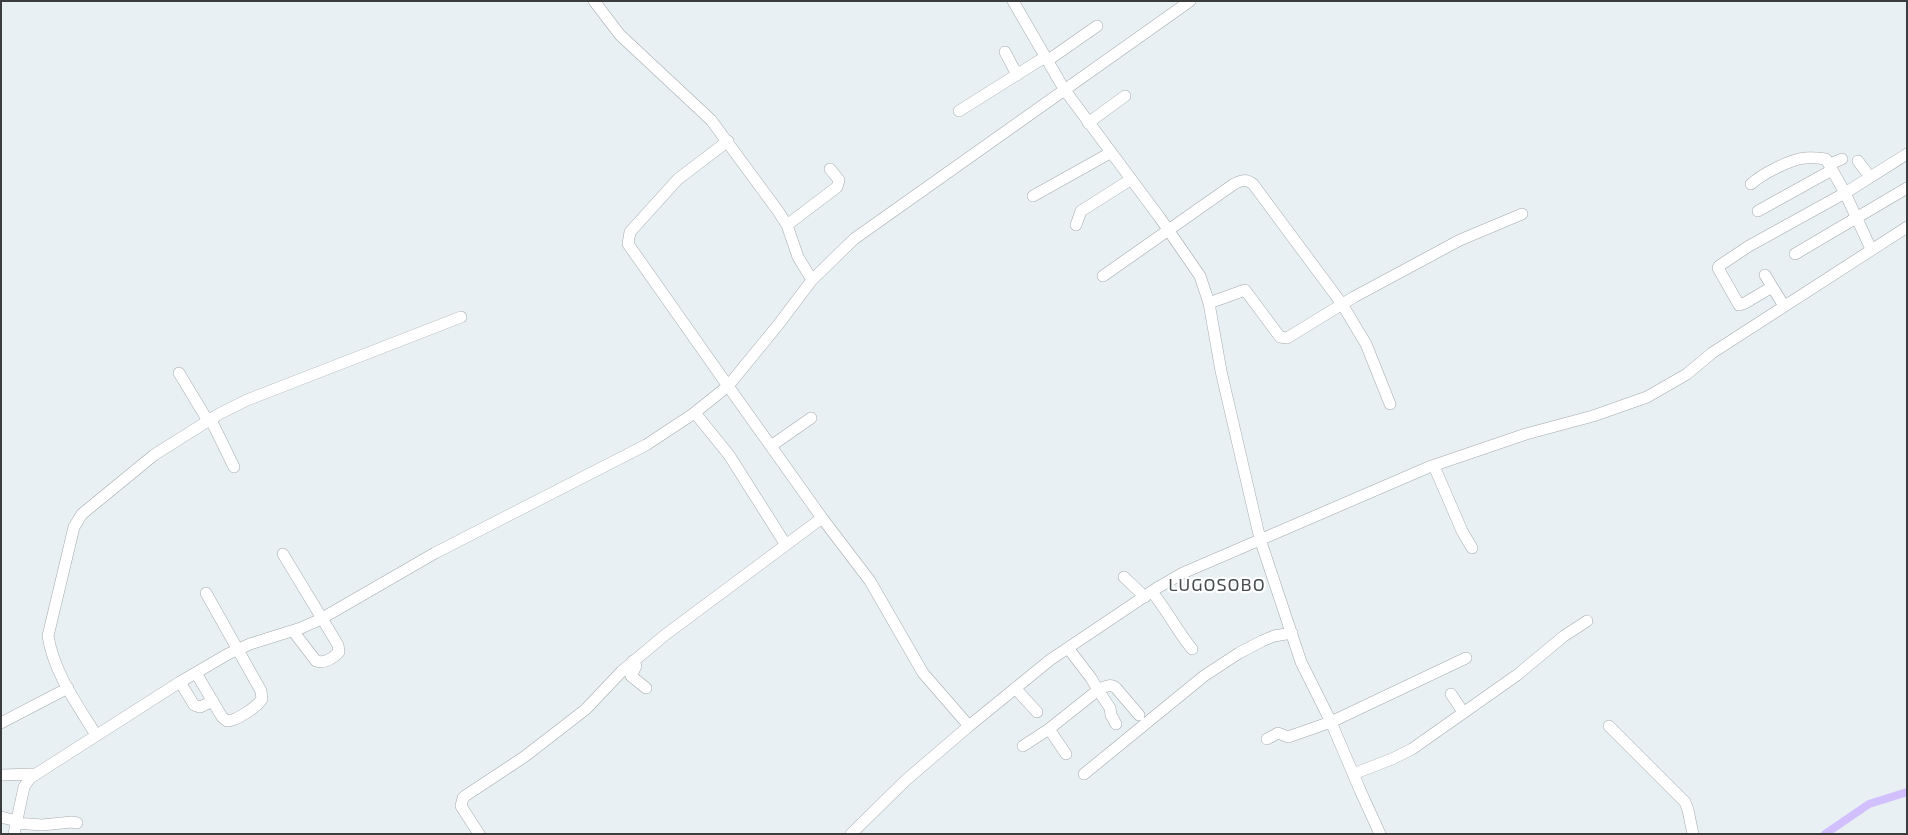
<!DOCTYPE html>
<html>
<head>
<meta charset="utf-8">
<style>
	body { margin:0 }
	#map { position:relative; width:1908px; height:835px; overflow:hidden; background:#e9f0f4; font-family:"Exo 2",sans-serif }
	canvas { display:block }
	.frame { position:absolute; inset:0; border:2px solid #3a3c3e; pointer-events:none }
</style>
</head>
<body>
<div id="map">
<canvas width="1908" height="835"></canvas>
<div class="frame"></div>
</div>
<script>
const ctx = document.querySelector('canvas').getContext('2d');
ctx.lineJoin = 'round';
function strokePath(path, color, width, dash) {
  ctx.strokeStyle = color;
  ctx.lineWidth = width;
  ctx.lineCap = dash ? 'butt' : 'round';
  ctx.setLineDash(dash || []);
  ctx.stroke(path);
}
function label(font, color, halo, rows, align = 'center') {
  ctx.font = font + ' "Exo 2",sans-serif';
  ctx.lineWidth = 4.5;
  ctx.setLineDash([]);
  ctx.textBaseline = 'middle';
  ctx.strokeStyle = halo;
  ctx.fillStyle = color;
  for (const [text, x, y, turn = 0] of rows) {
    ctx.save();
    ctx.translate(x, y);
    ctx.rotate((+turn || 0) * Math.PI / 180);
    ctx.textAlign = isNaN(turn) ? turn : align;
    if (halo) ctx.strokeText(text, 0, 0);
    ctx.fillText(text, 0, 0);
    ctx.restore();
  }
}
strokePath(new Path2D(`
	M1825,834l44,-30 38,-12`), '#d2bffe', 8);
const minor = new Path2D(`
	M594,1l26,34 91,85 67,91 9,14 11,32 14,23 -34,45 -50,61 94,132 48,63 53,92 46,53
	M1013,1l51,88 96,129 40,58 9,27 12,68 39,168 41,123 30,60 29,68 20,44
	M1005,52l12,23
	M1047,61l50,-35
	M959,111l86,-54
	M1088,123l37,-27
	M1858,161l12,16
	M1830,164l12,-5
	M1751,184c11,-10 40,-25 54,-26 7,-1 14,0 21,1l19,34 26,56
	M1033,196l77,-43
	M1758,211l74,-41
	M787,225l50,-38 2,-7 -9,-11
	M1076,225l5,-14 49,-31
	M1795,254l112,-66
	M1765,275l19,31
	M1103,276l131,-92c8,-4 12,-5 19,0l89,120 24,40 24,60
	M812,280l42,-41 336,-238
	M1772,287l-27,16 -6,2 -21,-37 1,-2 30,-20 96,-53 62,-39
	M1209,303l36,-13 35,47 7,1 67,-41 106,-57 62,-26
	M179,373l29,48
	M695,413l34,42 57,90
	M211,420l23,47
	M771,446l40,-28
	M1434,466l28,65 10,17
	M283,554l55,91 1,7c-6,6 -14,12 -23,9l-23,-30
	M1124,577l21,20
	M1152,592c15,18 25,39 40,57
	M633,661l3,5 -5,10 15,12
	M196,673l26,44 5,4c9,0 30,-14 35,-22l-1,-8 -55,-98
	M180,682l14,23 6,2 13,-6
	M1015,688l22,24
	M1451,694l12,18
	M1,723l67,-35
	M1116,724l-5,-9 -1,-7 -12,-18c6,-3 12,-7 18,-2l23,27
	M1609,726l76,76 3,8 5,24
	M1049,729l17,25
	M96,735c-19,-31 -42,-62 -48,-99l26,-109 8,-13 72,-59 65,-41 28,-14 214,-83
	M1267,739l11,-6 10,4 43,-15 135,-64
	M1023,746l26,-17 49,-39 -7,-12 -23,-30
	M1084,774l120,-98 35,-23 23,-12 12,-5 18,-3
	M1353,774l39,-15 20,-10 105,-74 47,-39 23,-15
	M1,775l33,-1
	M1,817l16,4
	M16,823l26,2 30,-3 5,1
	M14,834l10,-47 6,-9 150,-96 48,-28 22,-10 51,-16 18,-8 116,-67 211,-108 47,-31 35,-28 -100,-142 2,-12 48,-53 50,-38
	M479,834l-18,-28 2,-8 2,-2 59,-39 35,-27 27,-21 36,-38 43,-36 157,-117
	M851,834l55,-54 63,-54 81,-66 107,-72 26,-15 246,-106 97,-33 67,-18 54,-19 40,-23 25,-21 195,-126`);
strokePath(minor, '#a3a9ad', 12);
strokePath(minor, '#fff', 11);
ctx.letterSpacing = '1px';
label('18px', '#464c4f', '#fff', [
	["LUGOSOBO",1217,585]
]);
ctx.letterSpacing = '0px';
</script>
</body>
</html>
